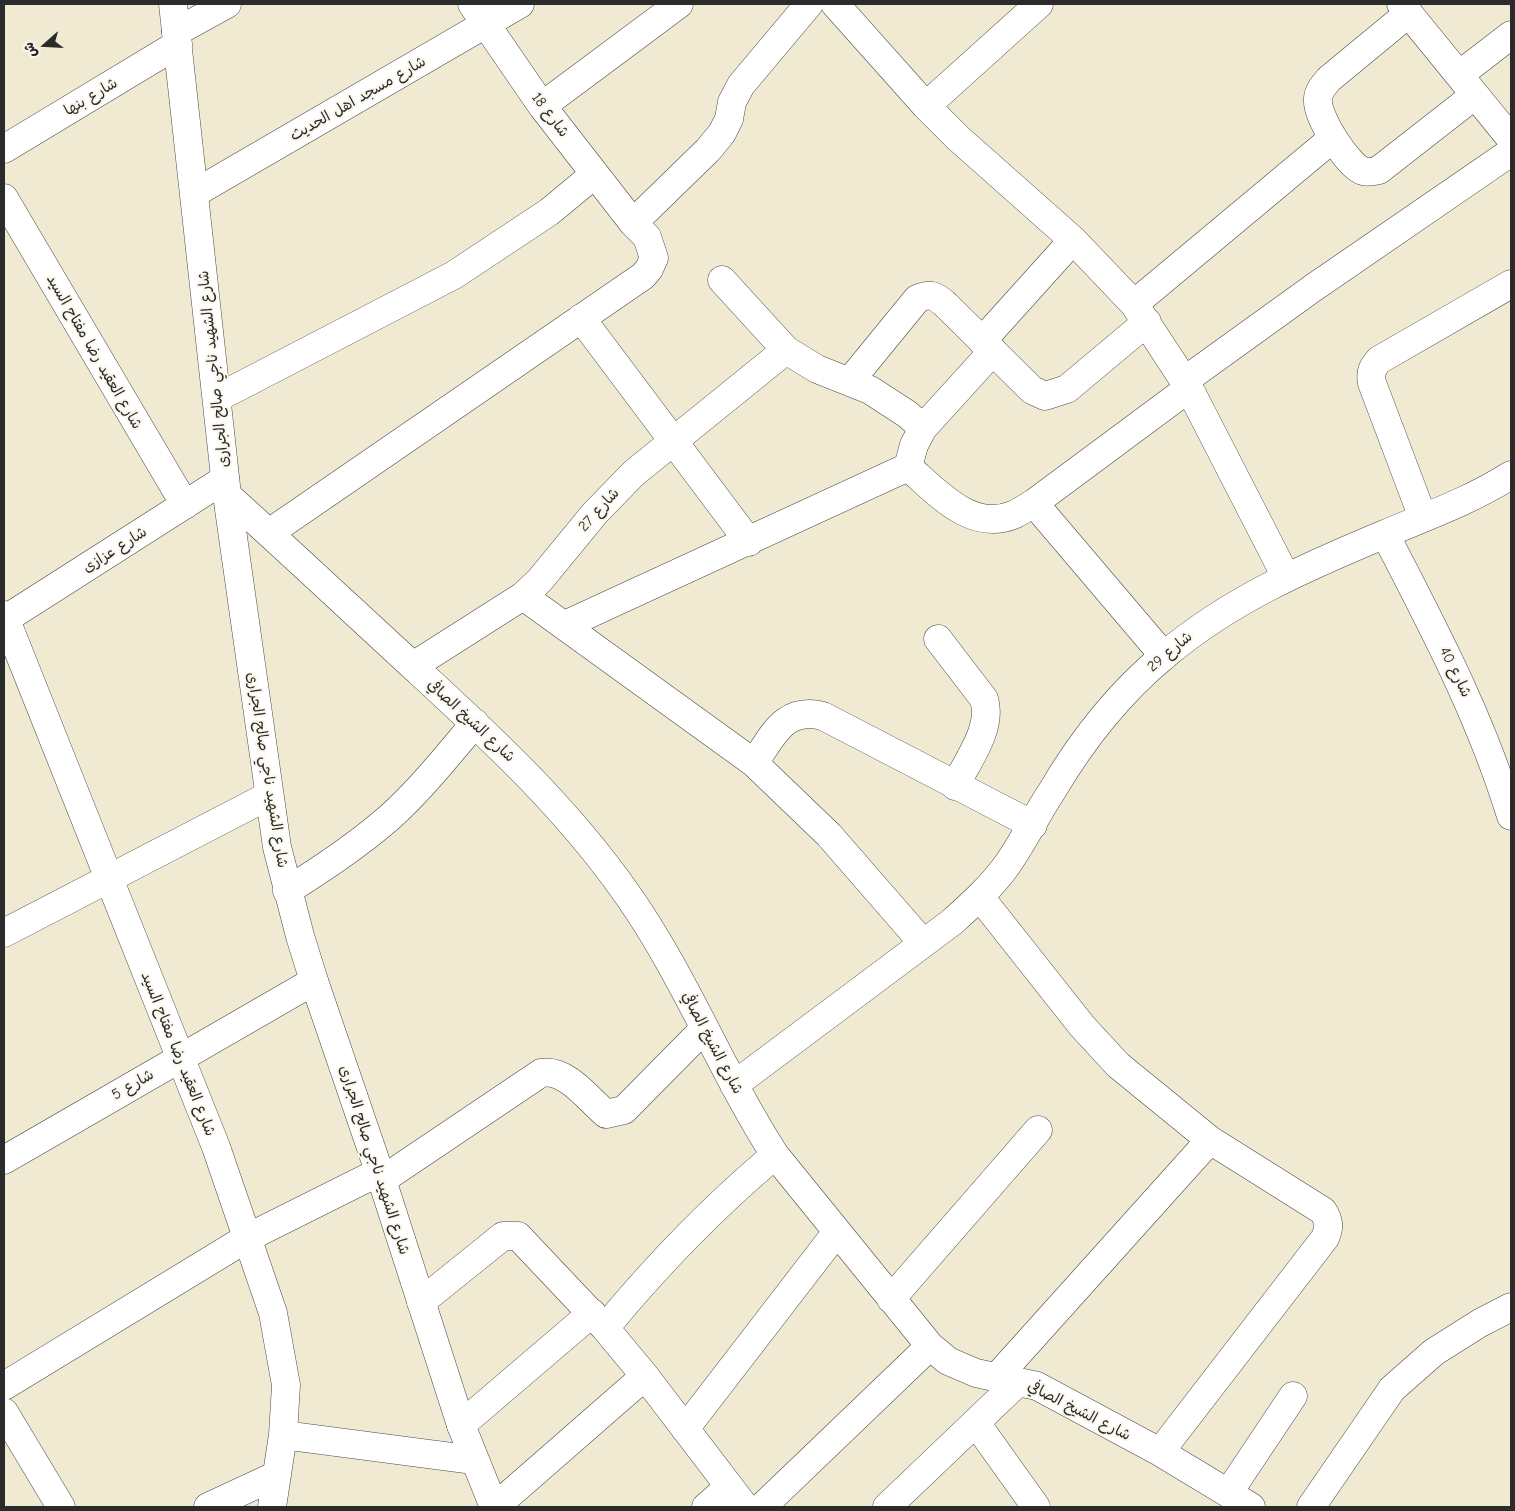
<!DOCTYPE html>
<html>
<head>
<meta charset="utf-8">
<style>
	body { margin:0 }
	#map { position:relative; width:1515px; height:1511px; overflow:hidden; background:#f1ead2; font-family:"Comic Neue","Playpen Sans Arabic",sans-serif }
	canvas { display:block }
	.frame { position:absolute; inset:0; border:5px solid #2b2b2b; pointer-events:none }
	.north { position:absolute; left:20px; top:20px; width:50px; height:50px; -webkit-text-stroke:4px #fbf7ec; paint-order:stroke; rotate:251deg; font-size:14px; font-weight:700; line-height:20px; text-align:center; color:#2b2b2b }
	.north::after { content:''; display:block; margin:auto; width:18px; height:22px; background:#2b2b2b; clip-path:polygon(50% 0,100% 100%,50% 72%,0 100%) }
</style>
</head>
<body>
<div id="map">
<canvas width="1515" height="1511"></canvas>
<div class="frame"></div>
<div class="north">ش</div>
</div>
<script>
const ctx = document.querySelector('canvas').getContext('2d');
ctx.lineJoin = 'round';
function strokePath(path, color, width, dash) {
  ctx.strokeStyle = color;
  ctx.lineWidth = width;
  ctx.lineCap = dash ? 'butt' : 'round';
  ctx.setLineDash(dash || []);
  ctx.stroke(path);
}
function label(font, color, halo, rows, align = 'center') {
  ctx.font = font + ' "Comic Neue","Playpen Sans Arabic",sans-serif';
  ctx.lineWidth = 4;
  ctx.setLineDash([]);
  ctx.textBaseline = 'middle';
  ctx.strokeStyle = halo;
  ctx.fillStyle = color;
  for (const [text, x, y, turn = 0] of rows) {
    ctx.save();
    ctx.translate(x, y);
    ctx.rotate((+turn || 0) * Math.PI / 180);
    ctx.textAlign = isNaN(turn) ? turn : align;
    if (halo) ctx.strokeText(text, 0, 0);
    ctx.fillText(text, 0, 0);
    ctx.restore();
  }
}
const minor = new Path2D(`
	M835,4l91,102 32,32 115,102 61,64 55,84 97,189
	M1401,4l110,135
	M1409,13l-80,66c-5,6 -11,12 -11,20 -2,17 30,67 45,72 5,2 11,0 16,-1l96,-75
	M176,32l51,-28
	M1459,75l52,-40
	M542,106l137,-102
	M926,106l113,-102
	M4,149l174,-105
	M195,193l325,-189
	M4,198l181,307
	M633,223l75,-73 14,-17 7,-14 3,-17 9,-17 68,-81
	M722,280l64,70 31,19 53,21 37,24 16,14
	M1134,304l199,-166
	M581,318l168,224
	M982,341l91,-101
	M850,381l67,-82c13,-6 18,-4 29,6l86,85 13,6 22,-7 80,-67
	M1184,381l129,-93 198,-136
	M217,398l237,-123 95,-63 46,-38
	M908,467c29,25 63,65 105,48 7,-3 14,-8 21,-12l155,-115
	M908,467l6,-22 9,-17 70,-77
	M227,495c64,58 126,116 189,174 78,72 150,138 211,225 58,82 94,177 148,261l155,191 18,15 28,12 61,13 123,66 91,55
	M1034,503l130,153
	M1423,518l-51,-135c-2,-10 0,-15 7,-23l132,-76
	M269,533l374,-257 6,-7 5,-11 -7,-21 -14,-14 -91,-117 -70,-102
	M1385,534c48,93 95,181 126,282
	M523,596l231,167 75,72 94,108
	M4,615l212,532 57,166 13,72 -3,50 -11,72
	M4,620l221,-141
	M565,625l343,-158
	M938,639l46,60c9,29 -16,61 -29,87
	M413,666l110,-70 17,-16 55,-67 39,-40 152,-123
	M754,763c19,-27 30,-57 69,-47l210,109
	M287,891c36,-23 71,-46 103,-74 31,-28 58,-62 85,-94
	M980,897l102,129 36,39 92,75 113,71c6,10 7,16 2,27l-165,214
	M4,933l264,-137
	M734,1085l218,-163c20,-18 40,-36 55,-57 17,-24 29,-50 45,-74 30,-51 67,-98 113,-136 65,-55 141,-88 220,-121 42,-18 87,-34 126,-59
	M4,1160l310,-179
	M382,1180l159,-107c25,-5 47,26 65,41l18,-4 80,-81
	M891,1299l147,-169
	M421,1302l82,-66h15l87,92 40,48 100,131
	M605,1328c52,-63 107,-120 170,-173
	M996,1378l214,-238
	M4,1386l243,-148 132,-66
	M4,1412l57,95
	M976,1423l60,84
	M461,1425l131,-112
	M685,1429l151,-196
	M283,1435l191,25
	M1229,1492l64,-96
	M208,1507l69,-32
	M495,1507l150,-131
	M706,1507l23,-20
	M762,1507l168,-161
	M887,1507l131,-125
	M1311,1507l81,-118 42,-37 46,-29 31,-16`);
const tertiary = new Path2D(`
	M173,4l54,491 50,352 23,89 14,45 68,199 79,245 33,82`);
strokePath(minor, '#494844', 29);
strokePath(tertiary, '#494844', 29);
strokePath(minor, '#fff', 28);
strokePath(tertiary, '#fff', 28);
label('15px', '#2b2b2b', '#fbf7ec', [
	["شارع بنها",91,97,-31],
	["شارع مسجد اهل الحديث",358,99,-30],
	["شارع 18",550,115,53],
	["شارع العقيد رضا مفتاح السيد",94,352,60],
	["شارع الشهيد ناجي صالح الجرارى",214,369,-96],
	["شارع 27",599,510,-48],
	["شارع عزازى",115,550,-32],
	["شارع 29",1170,652,-40],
	["شارع 40",1455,672,64],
	["شارع الشيخ الصافي",471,721,43],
	["شارع الشهيد ناجي صالح الجرارى",267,770,81],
	["شارع الشيخ الصافي",712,1043,62],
	["شارع العقيد رضا مفتاح السيد",178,1054,68],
	["شارع 5",133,1085,-30],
	["شارع الشهيد ناجي صالح الجرارى",374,1160,72],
	["شارع الشيخ الصافي",1079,1411,27]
]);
</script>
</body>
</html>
